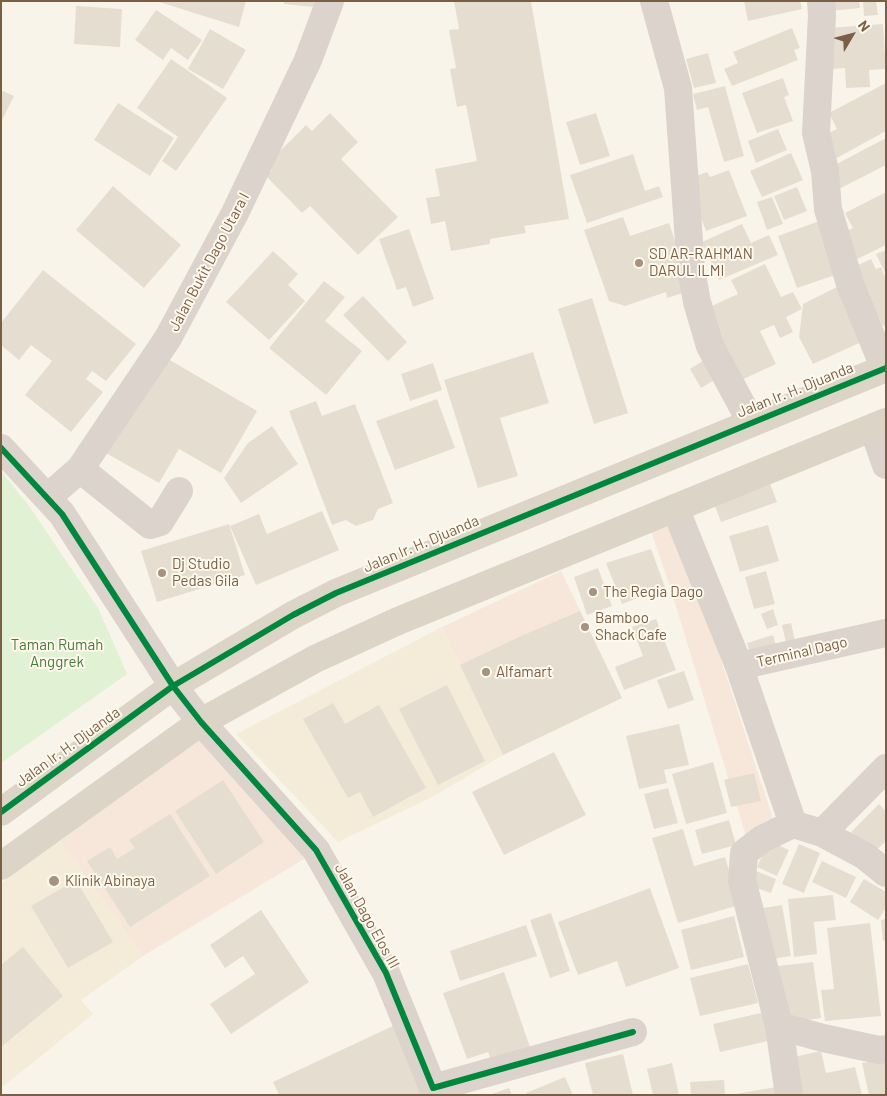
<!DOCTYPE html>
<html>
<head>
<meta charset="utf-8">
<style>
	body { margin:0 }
	#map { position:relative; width:887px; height:1096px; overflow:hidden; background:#f9f4ea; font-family:Barlow,sans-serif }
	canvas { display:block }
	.frame { position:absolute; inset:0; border:2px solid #7a5e46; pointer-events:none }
	.north { position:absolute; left:827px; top:10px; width:50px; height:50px; -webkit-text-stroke:4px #fffaed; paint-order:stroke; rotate:53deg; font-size:14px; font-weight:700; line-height:20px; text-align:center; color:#7a5e46 }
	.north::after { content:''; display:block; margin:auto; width:18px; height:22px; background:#7a5e46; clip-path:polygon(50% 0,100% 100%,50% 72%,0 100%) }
</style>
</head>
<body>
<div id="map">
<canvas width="887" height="1096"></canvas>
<div class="frame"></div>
<div class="north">N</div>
</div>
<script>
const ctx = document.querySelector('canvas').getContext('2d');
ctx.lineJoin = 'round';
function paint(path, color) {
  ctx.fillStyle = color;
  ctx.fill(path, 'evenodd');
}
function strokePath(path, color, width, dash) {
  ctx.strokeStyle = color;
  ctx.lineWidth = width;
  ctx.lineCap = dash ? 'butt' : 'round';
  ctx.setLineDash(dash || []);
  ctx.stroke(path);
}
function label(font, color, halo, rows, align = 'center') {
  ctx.font = font + ' Barlow,sans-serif';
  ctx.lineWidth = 4;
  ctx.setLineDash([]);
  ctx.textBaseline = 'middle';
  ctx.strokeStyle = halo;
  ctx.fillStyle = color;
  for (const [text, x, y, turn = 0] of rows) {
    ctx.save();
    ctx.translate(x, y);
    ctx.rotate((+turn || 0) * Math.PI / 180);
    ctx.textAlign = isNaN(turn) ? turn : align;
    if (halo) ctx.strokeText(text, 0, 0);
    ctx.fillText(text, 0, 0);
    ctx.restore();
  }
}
paint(new Path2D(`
	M442,627l61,128 -69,41 -96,46 -102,-108z
	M60,841l83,115 -62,44 12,14 -92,74v-205z`), '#f5ebd9');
paint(new Path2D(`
	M674,516l99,303 -26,21 -76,-250 -20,-59z
	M561,571l61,127 -119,57 -61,-128z
	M200,738l109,118 -166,100 -83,-115z`), '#f7e7da');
paint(new Path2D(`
	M1,471l28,35 69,102 29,66 -126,89z`), '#e1f1d3');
paint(new Path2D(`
	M156,1h90l-7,26z
	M284,1h40l-1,7 -39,-4z
	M454,1h77l38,218 -45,7 2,7 -36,6v5l-39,7 -6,-30 -14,3 -5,-26 14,-2 -5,-27 42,-8 -11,-56 -9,2 -7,-38 6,-1 -7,-38 10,-1z
	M744,1h56l2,8 -54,12z
	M828,1h31l1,7 -31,3z
	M863,1h13l2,14 -14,1z
	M76,6l46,3 -2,38 -46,-3z
	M156,10l46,30 -14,20 -17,-12 -8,12 -28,-20z
	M883,24l3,45 -17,1 1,17 -24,1 -1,-20 -13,1 -3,-41z
	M792,28l8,20 -6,2 4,10 -66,26 -8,-17 14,-6 -5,-11z
	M210,29l36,21 -23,39 -35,-20z
	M708,53l8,30 -22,5 -8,-29z
	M171,59l56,39 -51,73 -14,-10 16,-24 -41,-29z
	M783,78l6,17 -5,2 9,24 -36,12 -15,-40z
	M886,83v48l-51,28 -12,-23 14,-7 -8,-16z
	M725,86l19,70 -20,6 -16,-55 -11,3 -4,-16z
	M1,90l13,6 -13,26z
	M118,103l56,35 -24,38 -56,-36z
	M330,113l28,29 -17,17 57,58 -40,38 -48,-49 -8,7 -36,-37 6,-6 -6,-5 40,-40 6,6z
	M596,113l14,43 -30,9 -14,-43z
	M778,129l9,21 -31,13 -8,-22z
	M886,138v27l-47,24 -10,-21z
	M791,153l12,27 -41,17 -12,-26z
	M633,154l12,37 14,-5 4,11 -76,26 -17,-48z
	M729,170l18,46 -41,15 -20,-51 21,-8 3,5z
	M113,186l68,59 -37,43 -68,-58z
	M797,187l10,24 -23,9 -10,-24z
	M886,192v53l-31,15 -13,-27 11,-5 -8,-15z
	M772,197l11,27 -16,6 -10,-28z
	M623,217l7,19 39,-13 23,67 -25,8 -1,-6 -41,14 -16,-5 -25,-71z
	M825,219l10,56 -38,13 -19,-52z
	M742,224l9,19 18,-8 9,20 -59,25 -17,-38z
	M409,229l25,70 -21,8 -7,-20 -9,3 -18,-51z
	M886,250v25l-10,-21z
	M273,251l25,23 -10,11 17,16 -36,39 -43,-38z
	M871,259l5,10 5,-2 5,12v46l-3,1 -31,-58z
	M765,264l16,33 12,-5 9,17 -16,8 7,15 -13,6 -6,-13 -14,6 16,33 -39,18 -34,-72 35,-16 -7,-14z
	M43,270l93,74 -30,37 -14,-10 -6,8 17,13 -32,40 -46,-37 27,-34 -21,-16 -12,15 -18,-15v-22z
	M324,281l21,16 -20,24 37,30 -36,44 -57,-47z
	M839,286l27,54 -53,24 -14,-27 4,-33z
	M363,296l44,46 -19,19 -45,-46z
	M592,298l36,115 -34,11 -36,-115z
	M533,352l16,51 -49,15 18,58 -40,12 -34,-108z
	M163,356l94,55 -36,62 -42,-24 -20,34 -53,-30z
	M709,357l12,19 -20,12 -11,-19z
	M433,363l9,27 -32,11 -9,-27z
	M437,399l18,49 -60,22 -19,-49z
	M316,401l6,15 33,-12 38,99 -15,6 -5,11 -17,6 -10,-6 -14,5 -43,-114z
	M272,426l26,38 -57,39 -17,-25 24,-35z
	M769,481l8,21 -56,20 -8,-21z
	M322,511l17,39 -83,35 -26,-59 29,-12 8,20z
	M229,524l16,51 -88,27 -16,-51z
	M768,525l11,36 -39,11 -11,-36z
	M651,549l14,38 -43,17 -16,-41z
	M598,568l14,38 -25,9 -13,-38z
	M766,571l9,33 -21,5 -9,-32z
	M773,609l5,16 -11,4 -6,-15z
	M580,611l42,87 -119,57 -43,-90 61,-29z
	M656,619l20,51 -52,20 -9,-23 28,-11 -11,-29z
	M791,623l5,22 -9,3 -5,-23z
	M773,635l4,14 -26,8 -4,-14z
	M684,671l10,29 -26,9 -11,-29z
	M447,685l38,76 -47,24 -39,-76z
	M333,703l12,21 34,-19 47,83 -53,29 -13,-25 -12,6 -45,-79z
	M679,724l10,41 -25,5 3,13 -28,6 -13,-53z
	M554,752l32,63 -82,40 -32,-63z
	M713,762l14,51 -41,11 -14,-50z
	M754,773l7,28 -30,6 -7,-27z
	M223,780l41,62 -48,32 -41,-63z
	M668,788l10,35 -24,6 -10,-35z
	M879,804l7,7v30l-14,13 -21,-22z
	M170,814l40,62 -80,51 -43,-66 23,-14 7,12 18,-11 -6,-8z
	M729,820l7,25 -34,9 -7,-24z
	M683,829l11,37 31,-9 14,48 -61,18 -26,-85z
	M769,841l20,9 -12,26 -20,-9z
	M799,844l21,9 -16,40 -22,-9z
	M822,861l34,16 -10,21 -34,-16z
	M756,871l20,8 -5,14 -20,-7z
	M864,879l22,13v16l-8,12 -28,-18z
	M76,880l37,62 -45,26 -37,-62z
	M650,888l29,80 -53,19 -9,-26 -39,14 -20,-53z
	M833,895l3,25 -22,2 3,32 -23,3 -6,-58z
	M782,905l9,51 -25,4 -9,-51z
	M261,910l48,72 -78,52 -21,-30 45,-30 -12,-18 -18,12 -15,-23z
	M551,913l19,58 -20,7 -20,-58z
	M734,916l10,41 -53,13 -10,-40z
	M886,919v21l-3,1 -2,-21z
	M870,923l11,93 -56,5 -4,-31 13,-1 -7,-61z
	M526,925l11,31 -77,25 -10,-30z
	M23,947l40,49 -62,51v-82z
	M813,962l8,56 -35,5 -8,-57z
	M748,964l10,39 -58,13 -10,-38z
	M504,972l27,78 -39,13 -4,-11 -21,7 -24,-66z
	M765,1012l7,28 -52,12 -7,-28z
	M395,1025l32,70h-148l-6,-13z
	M821,1051l5,22 29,-6 7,28h-65l-8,-37z
	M623,1054l10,41h-40l-8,-32z
	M886,1059v36h-17l-7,-32z
	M672,1063l7,32h-26l-6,-26z
	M565,1077l8,18h-46l-1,-2z
	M724,1080l1,15h-34l-1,-13z
	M776,1087l1,8h-41v-1z
	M509,1088l3,7h-20v-1z`), '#e6ddd1');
strokePath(new Path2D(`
	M654,1l24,87 13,181 6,33 13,44 41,76
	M821,1l1,14 -6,118 9,38 3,38 22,75 34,83
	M873,428l13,37
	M1,448l61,66 111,172 28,36 115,128 70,123 47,115 200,-56
	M80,469l70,56 10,-3 19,-31
	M48,497l32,-28 88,-131 67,-125 73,-153 22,-59
	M675,508l64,158 147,-33
	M739,666l54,158
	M822,833l64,-65
	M779,1026l44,12 56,12 7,-1
	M789,1095l-10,-69 -37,-146 2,-27 18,-14 31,-15 29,9 43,23 21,17`), '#dbd3cc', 28);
strokePath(new Path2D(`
	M1,812l172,-126 120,-71 43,-22 550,-225
	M1,866l200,-144 114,-63 83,-38 488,-199`), '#dcd4c7', 28);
strokePath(new Path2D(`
	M1,448l61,66 111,172 28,36 115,128 70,123 47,115 200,-56
	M1,812l172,-126 120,-71 43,-22 550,-225`), '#00873e', 6);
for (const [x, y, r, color] of [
	[639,263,5,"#a6927f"],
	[162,573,5,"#a6927f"],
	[593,592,5,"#a6927f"],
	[585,627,5,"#a6927f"],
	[486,672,5,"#a6927f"],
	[54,881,6,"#a6927f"]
]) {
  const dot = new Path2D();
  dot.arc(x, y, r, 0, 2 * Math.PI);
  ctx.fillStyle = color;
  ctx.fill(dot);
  strokePath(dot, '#fffaed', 2);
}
label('15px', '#7a5e46', '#fffaed', [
	["SD AR-RAHMAN",649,254],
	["DARUL ILMI",649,271],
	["Dj Studio",172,564],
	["Pedas Gila",172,581],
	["The Regia Dago",603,592],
	["Bamboo",595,618],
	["Shack Cafe",595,635],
	["Alfamart",496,672],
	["Klinik Abinaya",65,881]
], 'left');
label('15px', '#7a5e46', '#fffaed', [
	["Jalan Bukit Dago Utara I",209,262,-62],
	["Jalan Ir. H. Djuanda",795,390,-22],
	["Jalan Ir. H. Djuanda",421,544,-23],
	["Terminal Dago",802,652,-13],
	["Jalan Ir. H. Djuanda",68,747,-36],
	["Jalan Dago Elos III",367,916,61]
]);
label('15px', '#477b3a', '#fffaed', [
	["Taman Rumah",57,645],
	["Anggrek",57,662]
]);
</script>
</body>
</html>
